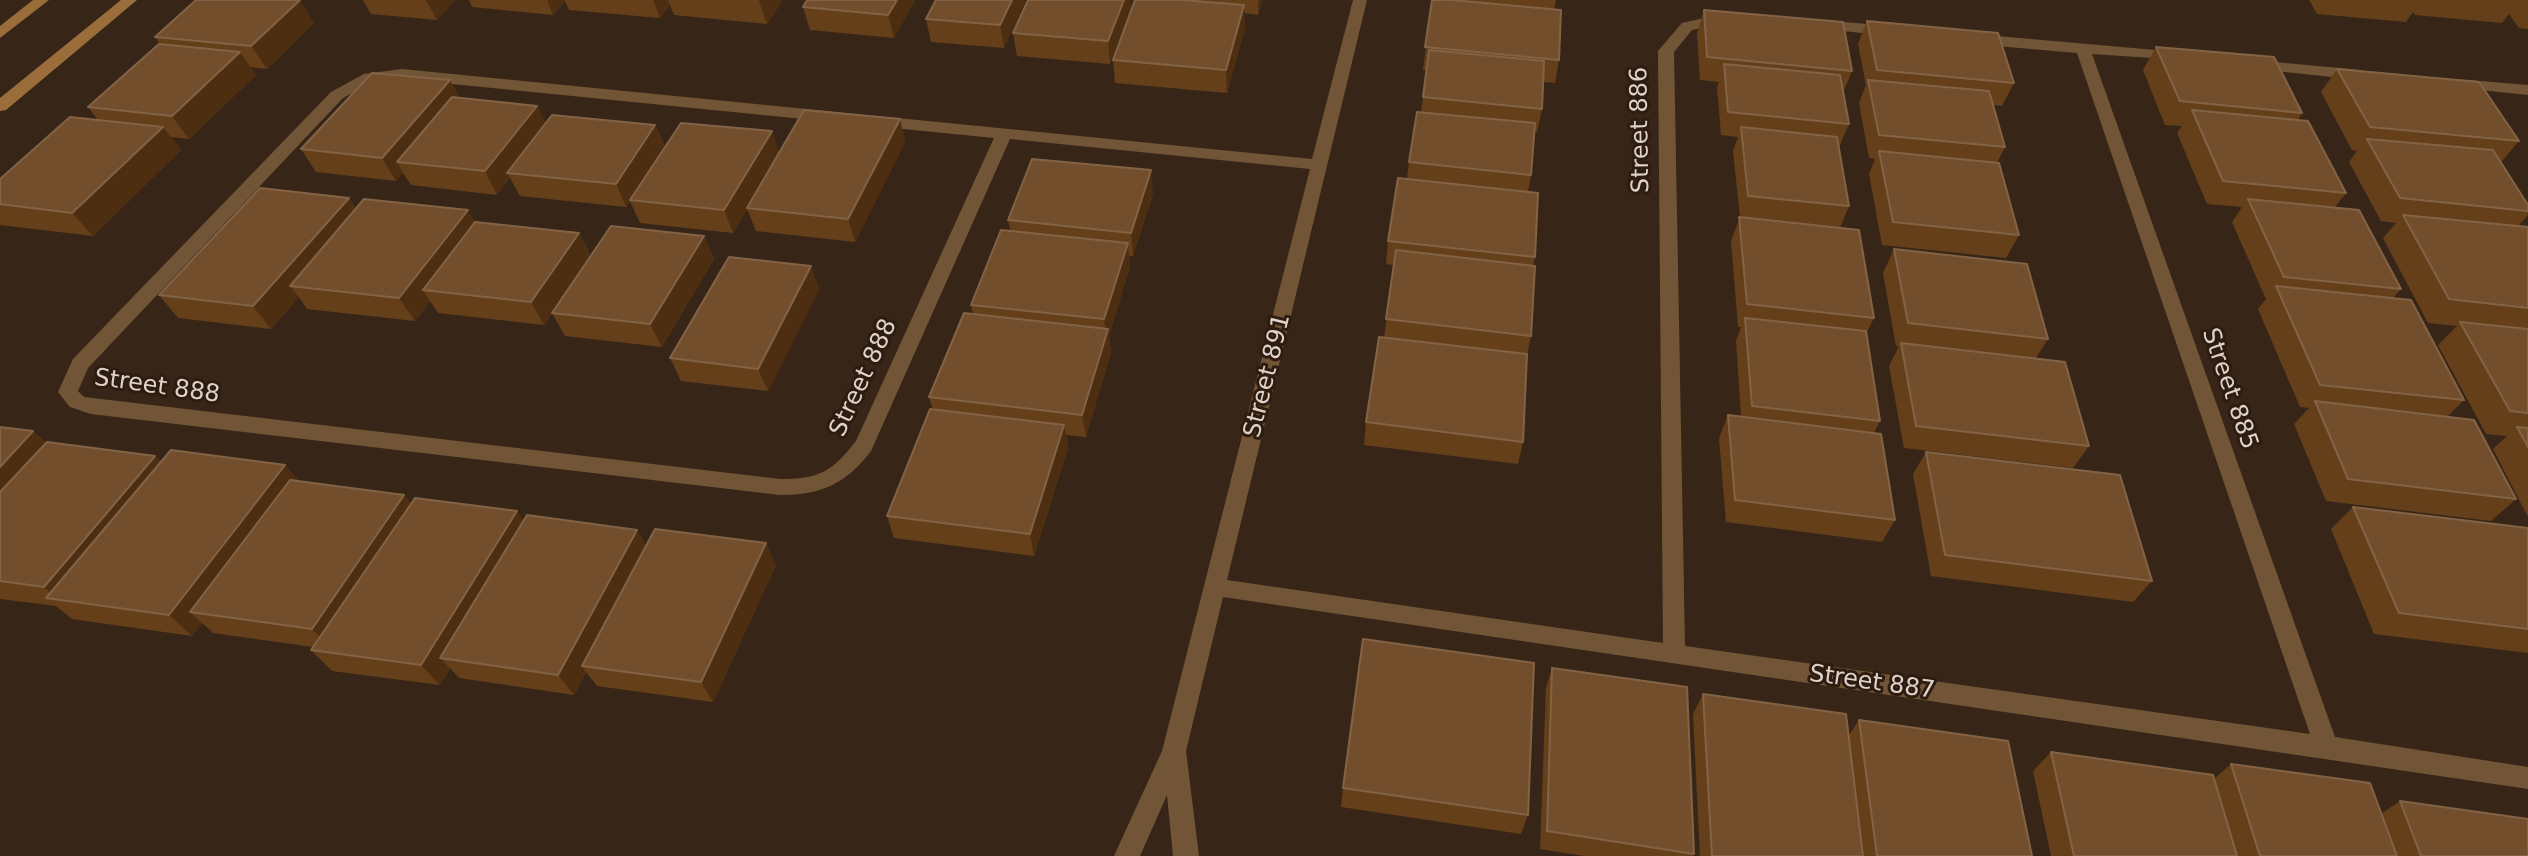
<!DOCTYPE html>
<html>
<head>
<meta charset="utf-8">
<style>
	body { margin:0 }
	canvas { display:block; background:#372618 }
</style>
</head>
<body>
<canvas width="2528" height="856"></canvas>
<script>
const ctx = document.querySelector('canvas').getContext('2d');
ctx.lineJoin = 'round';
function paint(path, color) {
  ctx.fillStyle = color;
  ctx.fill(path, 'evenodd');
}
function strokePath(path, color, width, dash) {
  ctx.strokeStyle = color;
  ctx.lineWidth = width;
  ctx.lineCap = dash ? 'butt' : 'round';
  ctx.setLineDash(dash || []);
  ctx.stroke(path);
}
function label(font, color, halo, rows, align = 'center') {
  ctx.font = font + ' "DejaVu Sans",sans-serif';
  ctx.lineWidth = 6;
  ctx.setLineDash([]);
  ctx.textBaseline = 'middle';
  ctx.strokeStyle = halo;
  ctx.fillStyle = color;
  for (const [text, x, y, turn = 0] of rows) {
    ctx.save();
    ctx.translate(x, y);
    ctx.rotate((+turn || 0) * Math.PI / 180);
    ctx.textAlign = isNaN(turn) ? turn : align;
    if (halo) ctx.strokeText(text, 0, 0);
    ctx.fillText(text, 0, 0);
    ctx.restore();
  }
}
paint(new Path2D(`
	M1353,0h14l-140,580 436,63 -5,-592 24,-28 45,-10 8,5 -3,3 -40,9 -18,22 11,594 625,88 -233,-681 -103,-9 -8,-5 8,-5 204,18 8,5 -3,3 -91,-6 243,683 193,30v22l-1305,-192 -37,154 13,105h-26l-6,-61 -27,61h-26l48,-105 148,-582 -300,-30 -139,312c-25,33 -50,44 -91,44l-689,-81 -21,-7 -12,-15 15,-33 258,-267 33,-18 38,-5 910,90zM402,79l592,59 -138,303c-24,31 -37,38 -76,38l-696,-82 -6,-6 10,-23 255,-270 31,-17z
	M1819,20l72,6 8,5 -8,5 -77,-8 -3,-3z
	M2253,60l108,10 8,5 -8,5 -114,-12v-6z
	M2456,79l72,6v10l-78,-8 -2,-3z`), '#725537');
paint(new Path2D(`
	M33,0h16l-49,38v-12z
	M121,0h16l-131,110 -6,1v-13z`), '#9a6d3b');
paint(new Path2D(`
	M363,0h92l-18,20 -66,-6z
	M469,0h314l-16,24 -93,-9 -4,-10 -10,13 -91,-8 -4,-9 -12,14 -81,-8z
	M807,0h108l-21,38 -84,-8 -7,-23z
	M1135,0h127l-4,15 -14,-2 1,15 -18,65 -112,-10 -2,-23z
	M1432,0h124l-2,9 5,51 -4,23 -12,-1 -1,27 -5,23h-3l-3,43 -3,17 7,65 -2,8 -2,71 -4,20 -4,86 -5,22 -154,-19 2,-23 18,-85 10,-72 -8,-1 2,-23 19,-62 2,-17 12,-50 6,-42h-4z
	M2309,0h219v29l-9,-1 -10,-14 -7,9 -87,-8 -2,-3 -7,10 -89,-8z
	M1025,2l-21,46 -73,-6 -5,-23z
	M1131,9l-21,55 -93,-8 -4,-23z
	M1704,10l148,61 -9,22 6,31 -10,23 10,59 -9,22 34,90 -8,16 14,87 -6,12 21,87 -13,22 -156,-20 -7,-84 9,-23 13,2 -5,-76 5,-14h-3l-7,-86 9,-24 -7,-66 5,-14 -17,-2 -4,-48 2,-5 -19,-2 -3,-47z
	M1867,21l147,62 -12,23 -9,-1 12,42 -8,16 22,72 -13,23 -124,-13 -13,-71 6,-15 -6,-1 -10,-55 7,-18 -8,-41z
	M314,23l-47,46 -17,-2 6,8 -67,64 -18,-2 10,13 -88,86 -93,-11v-46l98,-59 -10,-13 72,-63 -5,-7z
	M2156,47l146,66 -4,7 48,73 -11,14 66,82 -8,9 71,102 -17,17 69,82 -25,22 -165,-20 -32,-77 15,-16 -9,-1 -42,-98 8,-10 -34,-77 10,-15 -35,-3 -30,-71 5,-7 -17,-1 -22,-55z
	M2337,69l182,72 -18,21 27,43v10l-10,11 10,1v290l-35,-68 14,-13 -21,-2 -48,-89 19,-19 -29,-3 -45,-85 13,-15 -15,-2 -32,-59 8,-11 -5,-1 -31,-58z
	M460,98l77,8 9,18 109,1 10,22 114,6 121,-34 5,23 -50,100 -99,-11 -9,-22 -14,24 -93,-10 -10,-22 -4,6 -106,-11 -10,-18 -13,17 -86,-10 -8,-12 -7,8 -80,-9 -15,-23z
	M1153,194l-20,62h-4l1,10 -21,70 2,16 -25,85 -20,-2 2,13 -34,108 -140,-18 -7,-22 46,-106 -4,-13 44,-83 -2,-9 39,-75 -2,-10z
	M349,198l7,11 223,24 12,23 113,-20 10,23 -52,88 -97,-11 -13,-23 -8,12 -106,-12 -8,-12 -15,20 -108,-12 -8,-12 -28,32 -93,-11 -19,-23z
	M1894,249l154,90 -12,19 53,88 -16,22 -169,-20 -15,-82 10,-20h-3l-13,-73z
	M819,289l-51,102 -87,-10 -11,-23z
	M0,427l33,4 13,12 109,13 6,6 243,33 7,9 112,17 123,24 130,20 -63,137 -116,-16 -11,-14 -12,23 -115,-17 -9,-10 -10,17 -108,-14 -21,-21 2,-3 -100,-14 -11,-10 -10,13 -120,-17 -16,-13 -56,-7z
	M1926,452l226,129 -19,21 -202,-26 -18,-102z
	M2353,507l175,21v125l-154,-19 -43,-105z
	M1552,668l142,186 -1,2h-109l-44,-7 6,-161z
	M1703,694l146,41 10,-15 173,136h-332l-7,-142z
	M2051,752l163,27 17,-15 150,50 19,-13 128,55h-477l-18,-85z
	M1343,788l185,27 -7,19 -180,-27z`), '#653e1a');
paint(new Path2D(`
	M300,0l14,23 -47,46 -16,-23z
	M426,0h29l-18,20z
	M547,0h18v1l-12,14z
	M653,0h15l2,5 -10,13z
	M760,0h23l-16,24 -8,-23z
	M897,0h18l-21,38 -6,-23z
	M1012,0h13v2l-21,46 -4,-23z
	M1124,0h6l1,9 -21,55 -2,-23z
	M1258,0h4l-4,15z
	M1244,5l1,23 -18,65 -1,-23z
	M240,52l16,23 -67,64 -17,-23z
	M450,80l13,23 -66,59 6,11 -7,8 -14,-23z
	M537,106l11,23 -41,44 3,5 -13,17 -12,-24z
	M900,119l5,23 -50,100 -7,-23z
	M655,125l10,24 -39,58 -10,-23z
	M163,127l18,23 -88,86 -21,-23z
	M772,131l8,24 -47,78 -9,-23z
	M1151,170l2,24 -20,62 -2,-23z
	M349,198l15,23 -74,65 9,11 -28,32 -18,-23z
	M468,210l13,23 -58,57 7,11 -15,20 -16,-23z
	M579,233l12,23 -47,69 -13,-23z
	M704,236l10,23 -52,88 -12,-23z
	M1128,243l2,23 -21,70 2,16 -25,85 -4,-22 24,-79 -2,-17z
	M811,266l8,23 -51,102 -10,-22z
	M1064,425l4,23 -34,108 -4,-22z
	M33,431l24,23 -57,62v-49z
	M155,456l22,22 -118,122 -15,-13z
	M285,465l20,22 -115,125 12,11 -10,13 -23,-21z
	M404,495l18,22 -89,133 -21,-21z
	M517,511l15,22 -92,125 10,10 -10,17 -19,-20z
	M637,530l13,22 -68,114 4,6 -12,23 -16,-20z
	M766,543l10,22 -63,137 -12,-20z`), '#4d2e11');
const building = new Path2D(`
	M196,0h104l-49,46 -96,-9z
	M807,0h90l-9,15 -85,-8z
	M936,0h76l-12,25 -74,-6z
	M1028,0h96l-16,41 -95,-8z
	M1135,0h47l62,5 -18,65 -113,-10z
	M1432,0h20l109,10 -2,50 -134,-13z
	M1704,10l139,12 9,49 -145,-14z
	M1867,21l131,12 16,50 -137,-13z
	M159,44l81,8 -68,64 -84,-9z
	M2156,47l118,10 28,56 -122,-12z
	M1429,50l115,11 -2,48 -119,-12z
	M1724,64l116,11 9,49 -121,-12z
	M2337,69l142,13 40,59 -149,-14z
	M372,73l78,7 -68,78 -81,-9z
	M1868,80l121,11 16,56 -126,-12z
	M452,97l85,9 -52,65 -88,-9z
	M804,110l96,9 -52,100 -101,-11z
	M2192,110l116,11 38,72 -123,-12z
	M1417,112l118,11 -4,52 -122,-13z
	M552,115l103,10 -39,59 -109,-11z
	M70,117l93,10 -91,86 -72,-9v-25z
	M681,123l91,8 -48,79 -94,-10z
	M1741,127l96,10 12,69 -101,-10z
	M2367,139l126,11 35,55v6l-128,-13z
	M1879,151l120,12 20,72 -126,-13z
	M1032,159l119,11 -20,63 -123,-13z
	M1398,178l140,15 -3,64 -147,-16z
	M260,188l89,10 -96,108 -94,-11z
	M364,199l104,11 -69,88 -109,-12z
	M2248,199l111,11 42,79 -117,-12z
	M2403,215l125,12v81l-79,-9z
	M1739,217l120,13 15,88 -127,-14z
	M475,222l104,11 -48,69 -108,-12z
	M611,226l93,10 -54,88 -98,-11z
	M1001,230l127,13 -24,76 -133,-14z
	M1894,249l133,15 21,75 -140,-16z
	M1396,250l139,16 -4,70 -145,-17z
	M729,257l82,9 -53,103 -88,-11z
	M2276,286l135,14 53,100 -144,-15z
	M964,313l144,16 -26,86 -153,-18z
	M1745,318l121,13 14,90 -128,-15z
	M2460,322l68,7v84l-18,-2z
	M1379,337l148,17 -4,88 -157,-20z
	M1901,343l164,19 24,84 -173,-20z
	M2315,401l159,19 42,79 -168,-20z
	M930,409l134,16 -34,109 -143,-18z
	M1728,415l153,19 14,86 -160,-20z
	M0,427l33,4 -33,36z
	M2517,427l11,1v19z
	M47,442l108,14 -111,131 -44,-6v-89z
	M171,450l114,15 -116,150 -123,-17z
	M1926,452l194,23 32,106 -207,-26z
	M290,480l114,15 -92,134 -122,-17z
	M415,498l102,13 -96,154 -110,-15z
	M2353,507l175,21v101l-129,-16z
	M527,515l110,15 -79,145 -118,-17z
	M655,529l111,14 -65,139 -119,-16z
	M1363,639l171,24 -6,152 -185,-27z
	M1552,668l135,19 7,167 -147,-23z
	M1703,694l143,20 17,142h-151z
	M1859,720l149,21 24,115h-155z
	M2051,752l162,23 24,81h-163z
	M2231,764l139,19 27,73h-137z
	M2400,801l128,18v37h-107z`);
paint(building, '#724e2d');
strokePath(building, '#836346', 2);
label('24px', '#ded2ca', '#2d1c0f', [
	["Street 886",1641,130,-91],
	["Street 891",1268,376,-76],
	["Street 888",864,378,-65],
	["Street 888",157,387,8],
	["Street 885",2229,389,71],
	["Street 887",1872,683,8]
]);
</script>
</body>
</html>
